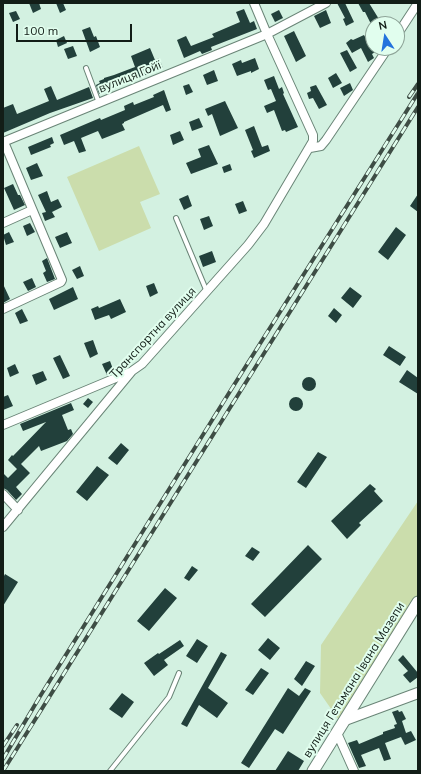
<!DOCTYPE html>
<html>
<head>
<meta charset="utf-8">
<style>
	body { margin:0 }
	#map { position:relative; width:421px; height:774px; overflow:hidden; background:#d3f1e1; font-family:Mulish,sans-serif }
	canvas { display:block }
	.frame { position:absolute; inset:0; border:4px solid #121d17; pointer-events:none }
	.north { position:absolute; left:365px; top:16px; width:40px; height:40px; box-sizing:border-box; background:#e1feee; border:1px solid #8ea498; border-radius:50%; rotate:348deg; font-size:11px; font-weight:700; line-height:16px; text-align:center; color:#121d17 }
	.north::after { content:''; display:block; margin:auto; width:14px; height:18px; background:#2373dd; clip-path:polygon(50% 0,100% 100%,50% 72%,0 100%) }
	.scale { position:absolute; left:16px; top:24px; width:116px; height:18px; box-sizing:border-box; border:2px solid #121d17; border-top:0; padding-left:5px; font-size:12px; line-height:14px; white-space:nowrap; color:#121d17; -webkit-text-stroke:3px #e1feee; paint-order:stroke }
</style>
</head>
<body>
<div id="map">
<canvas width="421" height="774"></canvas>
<div class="frame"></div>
<div class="north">N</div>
<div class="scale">100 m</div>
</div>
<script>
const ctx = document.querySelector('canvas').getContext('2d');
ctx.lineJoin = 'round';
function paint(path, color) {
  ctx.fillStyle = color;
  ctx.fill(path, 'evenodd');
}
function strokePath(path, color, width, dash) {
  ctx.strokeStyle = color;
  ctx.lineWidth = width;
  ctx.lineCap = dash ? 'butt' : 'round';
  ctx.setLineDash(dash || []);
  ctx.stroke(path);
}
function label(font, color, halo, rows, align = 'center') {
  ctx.font = font + ' Mulish,sans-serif';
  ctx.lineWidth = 4;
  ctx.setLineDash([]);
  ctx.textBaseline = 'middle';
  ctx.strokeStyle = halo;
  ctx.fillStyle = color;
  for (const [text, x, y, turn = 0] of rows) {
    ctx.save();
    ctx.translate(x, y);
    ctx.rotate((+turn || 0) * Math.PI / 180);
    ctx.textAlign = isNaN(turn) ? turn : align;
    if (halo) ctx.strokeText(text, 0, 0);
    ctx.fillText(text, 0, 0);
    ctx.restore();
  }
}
paint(new Path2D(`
	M139,146l21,48 -20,8 11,26 -52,23 -32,-74z
	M418,501v103l-75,122 -23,-33 1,-48z`), '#cbddac');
paint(new Path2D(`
	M29,3h10l2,6 -8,4z
	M56,3h7l3,7 -6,3z
	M337,3h8l9,19 -8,4 -3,-7 2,-1z
	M358,3h11l13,21h-11l-6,-12h-2z
	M244,9l6,14 4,-2 3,8 -46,18 1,3 -10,4 -2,-3 -16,7 -7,-18 9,-4 5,10 23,-9 -2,-3 28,-12 -4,-10z
	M279,10l4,8 -8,4 -4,-8z
	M326,10l5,13 -11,5 -6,-12z
	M16,11l4,8 -7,3 -4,-9z
	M90,27l4,10 2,-1 4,11 -10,5 -8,-22z
	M294,31l12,25 -10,6 -12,-26z
	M364,35l6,11 3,-2v4h8l-9,6 2,4 -6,4 -7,-14 -9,5 -6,-10 5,-4 2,1z
	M64,36l3,7 -9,4 -2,-7z
	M73,46l4,10 -9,3 -4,-10z
	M150,48l5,12 4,-2 4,10 -64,26 -3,-9 4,-2 -1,-2 5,-2v-1l10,-3 21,-8 -4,-11z
	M347,50l10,18 -7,4 -10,-19z
	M255,58l4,11 -8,4v-2l-14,5 -5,-12 9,-4 1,3z
	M214,70l4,11 -11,4 -4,-10z
	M336,73l6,10 -9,5 -5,-10z
	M274,76l5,13 3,-2 2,6 -1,1 15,33 -12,5 -1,-2 -3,1 -8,-21 -7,3 -3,-7 12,-5 -5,-12 -3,1 -4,-10z
	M350,83l3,7 -9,6 -4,-8z
	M189,84l4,8 -7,3 -3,-9z
	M316,85l11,20 -8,4 -6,-11 -4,1 -2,-6 4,-2 -1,-4z
	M51,86l6,14 32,-13 4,11 -43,15 -47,20v-25l10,-4 4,10 32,-13 -5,-12z
	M164,90l7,20 -5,2 -3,-7 -39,17v1l-2,1 3,6 -23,9 -4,-8 -17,7 5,13 -7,2 -5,-12 -10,4 -4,-10 40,-17 1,2 24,-10 -1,-4 9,-4 1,3 20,-8 -1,-2z
	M225,101l13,27 -18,8 -8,-22 -4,2 -3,-7z
	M199,118l4,9 -11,4 -3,-9z
	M254,126l8,21 6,-2 2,6 -16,7 -3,-7 2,-1 -8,-20z
	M180,131l4,9 -11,5 -3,-10z
	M52,137l2,6 -4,2 1,2 -20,8 -3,-8z
	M209,145l9,19 -27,10 -5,-11 15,-6 -3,-8z
	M37,163l6,13 -12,4 -5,-12z
	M230,164l2,6 -8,3 -2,-6z
	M13,184l5,11h2l5,10 -11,5 -10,-22z
	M47,191l4,11 7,-3 4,8 -10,5 3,5 -10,4 -3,-8 4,-1 -8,-17z
	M418,194v18l-8,-6z
	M188,195l4,11 -8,4 -5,-11z
	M243,201l4,10 -8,3 -4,-10z
	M209,216l4,10 -9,4 -4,-11z
	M30,223l5,9 -8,4 -4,-10z
	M396,227l10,8 -18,25 -10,-8z
	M9,232l5,10 -8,3 -3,-10z
	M67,232l5,11 -12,5 -5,-11z
	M212,251l4,11 -13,5 -4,-11z
	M47,258l8,21 -8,3 -4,-9 3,-2 -4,-10z
	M80,266l4,10 -7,3 -5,-9z
	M32,278l4,9 -8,4 -5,-9z
	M154,283l4,10 -8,4 -4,-11z
	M3,284l7,15 -7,4z
	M73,287l5,12 -24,11 -5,-11z
	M350,287l12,9 -9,12 -12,-10z
	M120,299l6,13 -15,7 -2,-4 -14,5 -4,-11 7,-3 1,2z
	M334,308l8,7 -6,8 -8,-7z
	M22,309l6,12 -8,3 -5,-11z
	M93,340l5,14 -8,4 -6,-15z
	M389,346l17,11 -6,9 -17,-11z
	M60,355l10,21 -7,3 -10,-21z
	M110,361l4,11 -7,3 -5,-11z
	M15,364l4,9 -9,4 -3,-9z
	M407,370l11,8v16l-19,-12z
	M43,371l4,9 -11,5 -4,-10z
	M302 384a7 7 0 1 1 14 0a7 7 0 1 1-14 0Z
	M8,395l5,11 -10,4v-13z
	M289 404a7 7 0 1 1 14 0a7 7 0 1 1-14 0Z
	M88,398l5,4 -5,6 -5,-4z
	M71,403l3,7 -12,5 6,15 3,-1 2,5 -6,7 -26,10 -2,-5 -18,18 9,9 -14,14 6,7 -6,6 -9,-10 -4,-2v-15l5,5 9,-9 -9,-9 4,-5 1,1 33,-34 -23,9 -3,-7z
	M121,443l8,7 -12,15 -9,-7z
	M318,452l9,5 -21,31 -9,-6z
	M97,466l12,9 -22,26 -11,-9z
	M370,484l6,5 -2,2 9,10 -24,22 2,2 -14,14 -16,-18z
	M308,545l14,14 -57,58 -14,-13z
	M252,547l8,5 -7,9 -8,-5z
	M192,566l6,4 -9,11 -5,-3z
	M5,574l13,8 -15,24v-28z
	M165,588l12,10 -28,33 -12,-10z
	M268,638l12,10 -10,12 -12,-10z
	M197,639l11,7 -11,17 -11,-7z
	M180,640l4,6 -20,14 4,5 -14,11 -10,-13 14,-10 1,1z
	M221,652l6,3 -19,33 20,15 -11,15 -18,-13 -12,22 -6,-3z
	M403,655l15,18v4l-8,6 -7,-8 5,-4 -10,-11z
	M306,661l9,5 -13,20 -8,-7z
	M261,668l8,5 -16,22 -8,-5z
	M288,688l11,8 6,-8 6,3 -28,43 -8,-5 -26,39 -8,-5z
	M122,693l12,9 -12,16 -13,-9z
	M398,710l1,2 3,-1 4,8 -4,2 4,12 5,-2 5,9 -11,5 -4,-8 -16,6 6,16 -7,2 -5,-13 -18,7 5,11 -7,2 -11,-25 9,-3 2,4 24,-10v-2l12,-4 -1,-3 3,-1 -5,-12z
	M288,751l16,10 -6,10h-23z`), '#22403b');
const service = new Path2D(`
	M86,68l13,35
	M176,218l31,74
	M110,771l59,-74 10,-24`);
const minor = new Path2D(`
	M254,3l13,31 59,-31
	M397,35l21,-32
	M3,142l264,-108 46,101v6l-49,83 -16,21 -106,119 -10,7 -129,156
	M310,148l11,-2 5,-6 62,-92
	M3,223l29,-13
	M3,309l58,-27 1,-2 -58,-138
	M3,425l127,-53
	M3,494l15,16
	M337,733l17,38`);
const tertiary = new Path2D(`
	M345,720l73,-27`);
const secondary = new Path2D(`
	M313,771l105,-169`);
strokePath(service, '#6a8577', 6);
strokePath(minor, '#6a8577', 10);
strokePath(tertiary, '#6a8577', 12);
strokePath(secondary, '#6a8577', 13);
strokePath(service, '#fff', 4);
strokePath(minor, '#fff', 8);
strokePath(tertiary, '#fff', 10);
strokePath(secondary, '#fff', 11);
const rail = new Path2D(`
	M409,97l9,-13
	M3,746l14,-21
	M3,759l36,-61 195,-313 184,-292
	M3,771l415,-664`);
strokePath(rail, '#3e4d45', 4);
strokePath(rail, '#e1feee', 2.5, [8]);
label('12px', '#121d17', '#e1feee', [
	["вулиця Гойї",130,77,-22],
	["Транспортна вулиця",153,333,-47],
	["вулиця Гетьмана Івана Мазепи",354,680,-58]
]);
</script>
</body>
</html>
